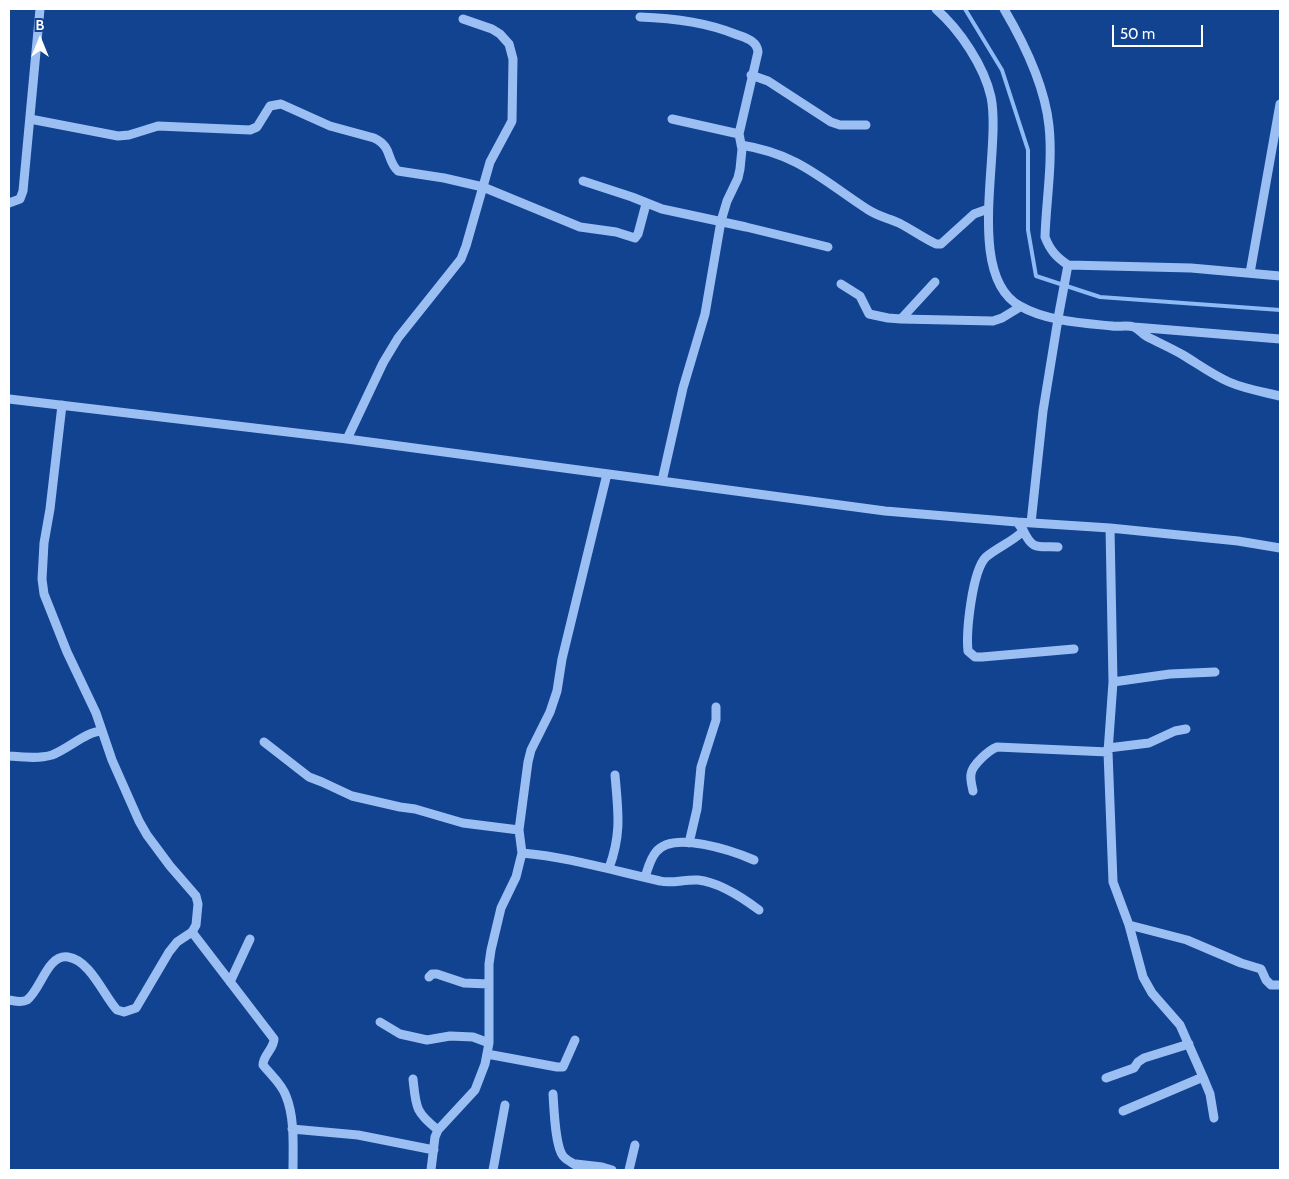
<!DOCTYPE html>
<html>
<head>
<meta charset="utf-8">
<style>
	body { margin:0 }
	#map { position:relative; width:1289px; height:1179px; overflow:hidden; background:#114391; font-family:Cabin,sans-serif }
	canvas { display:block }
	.frame { position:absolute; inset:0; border:10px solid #fff; pointer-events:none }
	.north { position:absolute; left:15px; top:15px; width:50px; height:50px; -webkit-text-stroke:4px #114391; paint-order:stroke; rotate:0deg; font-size:14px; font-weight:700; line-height:20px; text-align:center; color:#fff }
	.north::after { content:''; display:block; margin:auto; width:18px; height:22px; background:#fff; clip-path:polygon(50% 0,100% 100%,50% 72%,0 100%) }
	.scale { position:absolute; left:1112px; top:25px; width:91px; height:22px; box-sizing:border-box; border:2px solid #fff; border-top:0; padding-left:6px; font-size:15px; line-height:18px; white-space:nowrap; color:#fff; -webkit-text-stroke:4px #114391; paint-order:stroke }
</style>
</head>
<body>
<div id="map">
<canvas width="1289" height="1179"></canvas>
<div class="frame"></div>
<div class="north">B</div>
<div class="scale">50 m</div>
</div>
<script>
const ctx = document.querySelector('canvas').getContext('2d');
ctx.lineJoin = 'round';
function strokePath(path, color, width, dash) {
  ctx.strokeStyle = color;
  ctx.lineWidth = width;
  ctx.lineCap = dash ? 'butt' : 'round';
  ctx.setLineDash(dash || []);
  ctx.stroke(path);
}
strokePath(new Path2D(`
	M965,9l37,61 26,80v80l8,46 64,21 180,13`), '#8ebaf6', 4);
strokePath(new Path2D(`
	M936,9c24,21 48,57 55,88 11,53 -27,178 29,209 26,15 62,17 92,20 6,1 16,-1 22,1 5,2 8,7 12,9 13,7 25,12 37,19 15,9 30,20 46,27 16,7 34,10 51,14
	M1004,9c20,34 41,78 45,117 4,37 -3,75 -4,111 5,13 11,20 23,28l123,3 89,8
	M640,17c33,1 65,5 95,17 10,4 22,6 23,18l-19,82 3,15 -2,20 -2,9 -11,23 -6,20 -16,93 -22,74 -21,93
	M751,75l17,6 63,41 9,3h26
	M30,119l88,17 11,-1 29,-9 92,4 7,-3 13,-21 11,-2 49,22 44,12c19,9 12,22 24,33l46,7 39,9 97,40 36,5 19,6 3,-4 8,-30
	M672,119l67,15
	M741,145c57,9 80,34 126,64 10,7 21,9 32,14 12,6 24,15 37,21h5l33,-30 14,-5
	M583,181l49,16 30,12 84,18 82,20
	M9,203l11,-4 3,-8 17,-182
	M1250,273l30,-169
	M841,284l19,12 9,18 19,4 13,1 92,2 9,-3 18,-11
	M901,319l34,-37
	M1134,327l146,12
	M9,399l338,40 538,72 132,11 93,6 128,13 42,7
	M347,439l36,-76 15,-25 63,-79 5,-13 24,-84 22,-41 1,-62 -4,-15 -9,-10 -8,-5 -29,-10
	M1017,522l6,8 -2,3c-10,9 -24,15 -35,24 -14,14 -20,75 -18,94l7,6h7l92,-8
	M1031,523l12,-112 16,-98 9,-48
	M1110,528l3,154 -5,70 5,130 16,43 14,52 9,16 28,32 23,52 -80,34
	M1023,530c10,21 14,16 35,17
	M1113,682l57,-8 45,-2
	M264,742l45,35 13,5 30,14 48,11 15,2 48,14 56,7
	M1108,748l41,-5 26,-12 11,-2
	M9,756c13,1 30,3 43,-1 16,-6 35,-24 50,-24
	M973,791c-1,-5 -3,-12 -2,-17 1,-9 18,-24 26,-27l111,5
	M689,843l8,-34 4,-42 15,-47v-13
	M522,853c47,4 92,18 138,28 12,3 25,-2 38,-1 20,2 45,18 61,30
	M609,868c13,-35 9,-57 6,-93
	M645,877c3,-8 5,-18 11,-25 17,-22 77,-1 98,8
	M1129,925l58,15 54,23 20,6 5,11 5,5h9
	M192,932l82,107c0,10 -11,16 -11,26 8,10 19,19 23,31 9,22 7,51 7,74
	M429,977l3,-3h5l27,9 25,1
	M230,982l20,-43
	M9,1000c6,1 13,3 18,0 14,-10 20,-46 41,-43 22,3 36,39 49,53l7,2 12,-4 33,-56 8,-10 15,-10 4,-7 2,-21 -2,-8 -26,-30 -23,-31 -8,-14 -27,-61 -16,-47 -29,-61 -23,-58 -2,-15 2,-36 6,-34 12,-104
	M380,1022l20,12 27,6 23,-4 23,1 16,6
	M487,1054l70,13h6l12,-27
	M1203,1077l7,17 4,24
	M1106,1078l28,-10 4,-6 6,-4 45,-14
	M413,1079c3,28 2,33 25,51
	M553,1094c1,14 2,52 10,62 5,6 12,7 18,14
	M292,1129l66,6 76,15
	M576,1164l26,3 10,3
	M431,1170l4,-33 3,-7 37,-40 10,-26 4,-21v-79l2,-14 10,-42 15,-31 6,-24 -3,-23 9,-68 3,-12 19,-38 7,-21 5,-32 45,-185
	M493,1170l12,-65
	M629,1170l6,-25`), '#9cbff3', 9);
</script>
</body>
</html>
